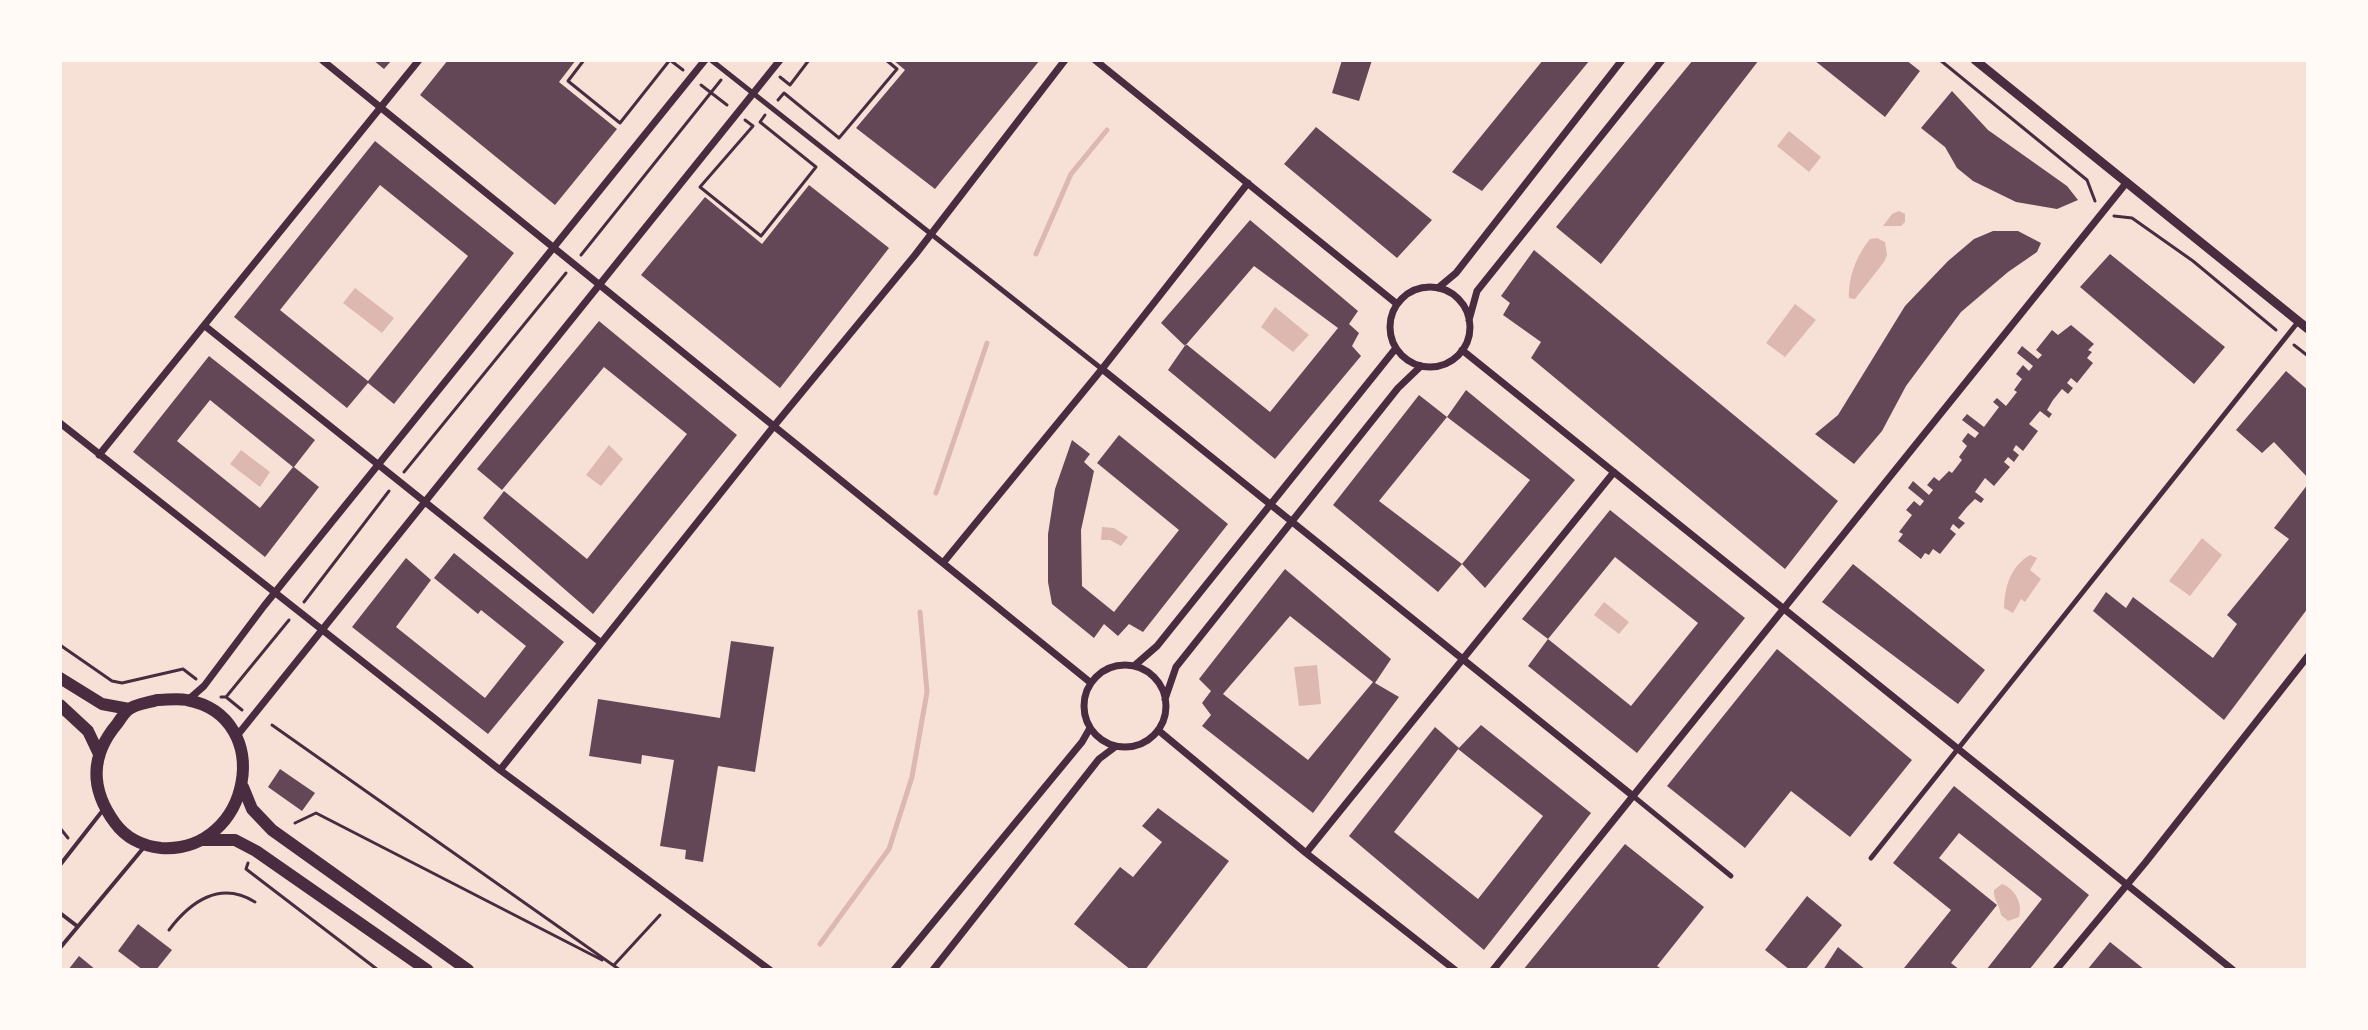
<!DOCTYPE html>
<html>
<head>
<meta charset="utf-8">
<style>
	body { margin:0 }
	#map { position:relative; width:2368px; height:1030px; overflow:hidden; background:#f7e1d7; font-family:Manrope,sans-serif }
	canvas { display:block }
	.frame { position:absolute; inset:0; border:62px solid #fffaf5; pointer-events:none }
</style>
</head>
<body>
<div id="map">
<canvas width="2368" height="1030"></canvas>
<div class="frame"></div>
</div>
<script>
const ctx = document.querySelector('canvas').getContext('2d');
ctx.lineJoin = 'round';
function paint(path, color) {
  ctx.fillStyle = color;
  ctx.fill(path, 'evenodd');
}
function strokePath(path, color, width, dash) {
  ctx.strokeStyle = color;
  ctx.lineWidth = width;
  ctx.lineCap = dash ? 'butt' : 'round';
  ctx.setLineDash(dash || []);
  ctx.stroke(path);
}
paint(new Path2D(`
	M1789,131l32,26 -12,15 -32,-26z
	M1899,211l6,3v8l-4,4h-18l9,-12z
	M1877,238l8,4 2,13 -3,7 -29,37 -6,-1c-1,-21 8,-43 21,-59z
	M355,288l39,30 -12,15 -39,-30z
	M1795,304l21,16 -31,37 -19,-14z
	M1275,307l34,28 -16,17 -32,-25z
	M609,445l14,14 -22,27 -15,-11z
	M241,450l29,22 -10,15 -30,-23z
	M1102,527l12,1 14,9 -7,9 -11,-6h-9z
	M2202,538l20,17 -32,41 -21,-15z
	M2030,555l7,3 -7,12 11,9 -16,23 -4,-3 -8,14 -9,-5c1,-22 6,-41 26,-53z
	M1604,602l25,20 -10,12 -25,-19z
	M1317,665l4,39 -22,2 -5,-39z
	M2002,884c13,5 21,19 17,33l-11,4 -7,-6c-1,-9 -8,-16 -7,-25z`), '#dcb8b0');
strokePath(new Path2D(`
	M1036,254l35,-80 36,-44
	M936,493l51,-150
	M820,944l69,-95 23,-72 15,-85 -7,-80`), '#dcb8b0', 5);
paint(new Path2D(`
	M373,60h19l-8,9z
	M448,60h128l-17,22 58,47 -62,76 -135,-110z
	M893,60h147l-105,129 -79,-61 49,-58z
	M1342,60h30l-13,41 -27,-8z
	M1543,60h47l-108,131 -30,-19z
	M1693,60h66l-158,204 -45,-37z
	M1814,60h92l14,11 -35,46z
	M1952,91l36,39 79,56 11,14 -21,9 -41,-7 -43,-21 -16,-13 -12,-21 -24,-19z
	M1316,127l116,93 -35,38 -113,-94z
	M375,141l139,112 -120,151 -26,-21 -21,25 -113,-91zM380,185l88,71 -100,125 -88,-71z
	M809,185l80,63 -109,140 -139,-113 64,-78 57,47z
	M1250,220l108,91 -9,13 10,9 -7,13 9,10 -86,103 -107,-89 18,-26 84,68 68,-84 -84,-62 -69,80 -24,-23z
	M1993,231h25l23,12 -4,9 -29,20 -47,40 -55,74 -24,45 -28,33 -39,-30 23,-19 67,-109 43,-45 26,-22z
	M1534,250l304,251 -53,68 -254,-211 10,-16 -38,-27 7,-12 -9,-7z
	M2110,254l115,93 -31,37 -114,-97z
	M599,321l138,114 -144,179 -110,-96 21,-27 83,68 100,-125 -83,-67 -102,123 -25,-21z
	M2071,325l23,19 -6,6 4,2 -5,6 6,5 -16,20 -6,-5 -4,5 6,5 -5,6 -6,-5 -9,11 -6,10 5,4 -3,4 -9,-7 -11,13 9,7 -15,20 -7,-6 -3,5 6,5 -5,7 -6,-5 -4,5 6,5 -16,19 -9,-8 -10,14 9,7 -3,4 -6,-4 -8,8 -9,11 7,5 -6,6 -6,-5 -3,5 6,5 -16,20 -7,-5 -4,6 -4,-2 -4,6 -23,-18 5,-7 -4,-2 13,-17 -6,-5 8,-9 6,5 4,-5 -16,-13 5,-7 16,14 4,-5 -6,-5 7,-8 5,4 10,-10 3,2 10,-13 -3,-3 8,-11 -5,-5 6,-8 7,5 4,-5 -17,-13 5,-6 17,13 15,-20 -6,-5 4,-4 9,8 11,-14 -3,-2 8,-11 -6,-5 7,-9 6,6 4,-5 -16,-13 5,-7 16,13 4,-4 -6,-5 16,-20 6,5z
	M209,356l106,84 -21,27 25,20 -54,70 -132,-105zM210,400l83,67 -33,41 -83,-67z
	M2286,371l22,19v88l-34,-36 -12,11 -26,-23z
	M1466,390l109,90 -90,108 -23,-24 68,-84 -83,-63z
	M1419,395l28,22 -68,84 83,63 -24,28 -105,-87z
	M1119,435l109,89 -85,108 -14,-8 -11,12 -14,-12 -10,14 -42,-34 -4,-22v-48l7,-45 17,-49 18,14 -6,8 10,9 -13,59 1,56 32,26 65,-82 -82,-67z
	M2308,484v124l-84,112 -131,-109 13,-19 20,16 7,-11 80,61 24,-34 -10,-9 62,-76 -15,-11z
	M1610,510l135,108 -108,135 -109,-87 20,-27 -26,-20zM1615,557l83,66 -67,83 -83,-67z
	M454,553l110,89 -76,92 -136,-107 54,-69 25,22 -35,47 89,71 41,-52 -45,-36 -3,4 -44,-36z
	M1853,564l132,106 -27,34 -136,-102z
	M1285,569l106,90 -16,24 24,14 -86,116 -111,-87 9,-11 -9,-12 9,-12 -12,-12zM1290,616l83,66 -65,78 -85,-66z
	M731,641l43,6 -19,125 -37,-6 -15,96 -18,-3 1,-9 -26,-4 14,-86 -32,-5 -1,9 -52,-8 9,-57 122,19z
	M1777,649l135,111 -62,77 -59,-46 -46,57 -78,-62z
	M1481,725l110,88 -107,137 -135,-114 86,-109 24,21 -65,84 84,67 65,-83 -85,-67z
	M280,769l35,24 -13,18 -34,-24z
	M1954,786l135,109 -60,75h-43l56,-71 -83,-66 -20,25 58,47 -46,58 9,7h-53l-3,-2 47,-58 -58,-47z
	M1158,808l71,53 -84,109h-14l-57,-46 46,-57 13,10 29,-35 -20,-16z
	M1625,844l79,63 -47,59 6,4h-140z
	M1807,896l35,29 -37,45h-15l-25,-20z
	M138,924l34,26 -16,20h-13l-25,-19z
	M2110,942l35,28h-58z
	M1838,947l28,23h-43z
	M79,956l17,14h-28z`), '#644757');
strokePath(new Path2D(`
	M584,60l-16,21 52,42 49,-62
	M670,60l13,10
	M1940,60l147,120 8,21
	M780,77l10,8 19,-25
	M701,85l26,20
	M778,100l6,-7 55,45 58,-69 -11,-9
	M745,120l8,6 -53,61 61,49 55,-69 -56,-45 5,-7
	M2114,216l18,2 61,43 83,69
	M581,255l140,-175
	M2294,345l14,11
	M404,472l162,-199
	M304,602l85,-111
	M60,645l52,36 10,2 61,-14 13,10
	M221,697h5l63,-77
	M226,697l16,13
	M272,725l348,245
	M295,823l21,-10 286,147
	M60,828l8,10
	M248,863l-2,6 132,101
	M169,930c21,-28 51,-50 86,-28
	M614,965l46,-50`), '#4a2c40', 3);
strokePath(new Path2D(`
	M60,865l43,-55
	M60,913l17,13
	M60,948l85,-102`), '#4a2c40', 4);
strokePath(new Path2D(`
	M711,60l391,309
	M1633,796l98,80
	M1871,858l427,-536`), '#4a2c40', 5);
strokePath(new Path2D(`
	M322,60l769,623
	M1095,60l302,244
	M1390 327a40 40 0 1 1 80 0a40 40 0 1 1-80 0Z
	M1438,288l18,-15 166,-213
	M1469,320l8,-29 185,-231
	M205,326l395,316
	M1462,350l771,620
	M1102,369l531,427
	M60,423l440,347 270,200
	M99,455l320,-395
	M943,563l159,-194 146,-186
	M1084 706a41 41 0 1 1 82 0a41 41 0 1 1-82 0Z
	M1134,666l23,-20 239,-298
	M1165,699l11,-32 222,-279 23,-22
	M188,700l16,-14 60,-80 441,-546
	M1158,730l148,123 149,117
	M236,737l544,-677
	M500,770l274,-344 141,-171 150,-195
	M1306,853l308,-381
	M894,970l188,-228 8,-14
	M933,970l166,-211 16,-12
	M1493,970l634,-788
	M2056,970l89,-107 163,-207`), '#4a2c40', 7);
strokePath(new Path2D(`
	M1975,60l333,269`), '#4a2c40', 9);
strokePath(new Path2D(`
	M60,678l42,26 27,5
	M157,700c9,0 21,-2 30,0 90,17 64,154 -26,148 -18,-2 -35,-10 -46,-25 -25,-34 -25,-67 2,-99 3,-4 7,-11 11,-14 7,-6 20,-7 29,-10z
	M60,705l28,26 10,21
	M243,787l9,22 20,21 196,140
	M202,840h33l21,11 171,119`), '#4a2c40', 12);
</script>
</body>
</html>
